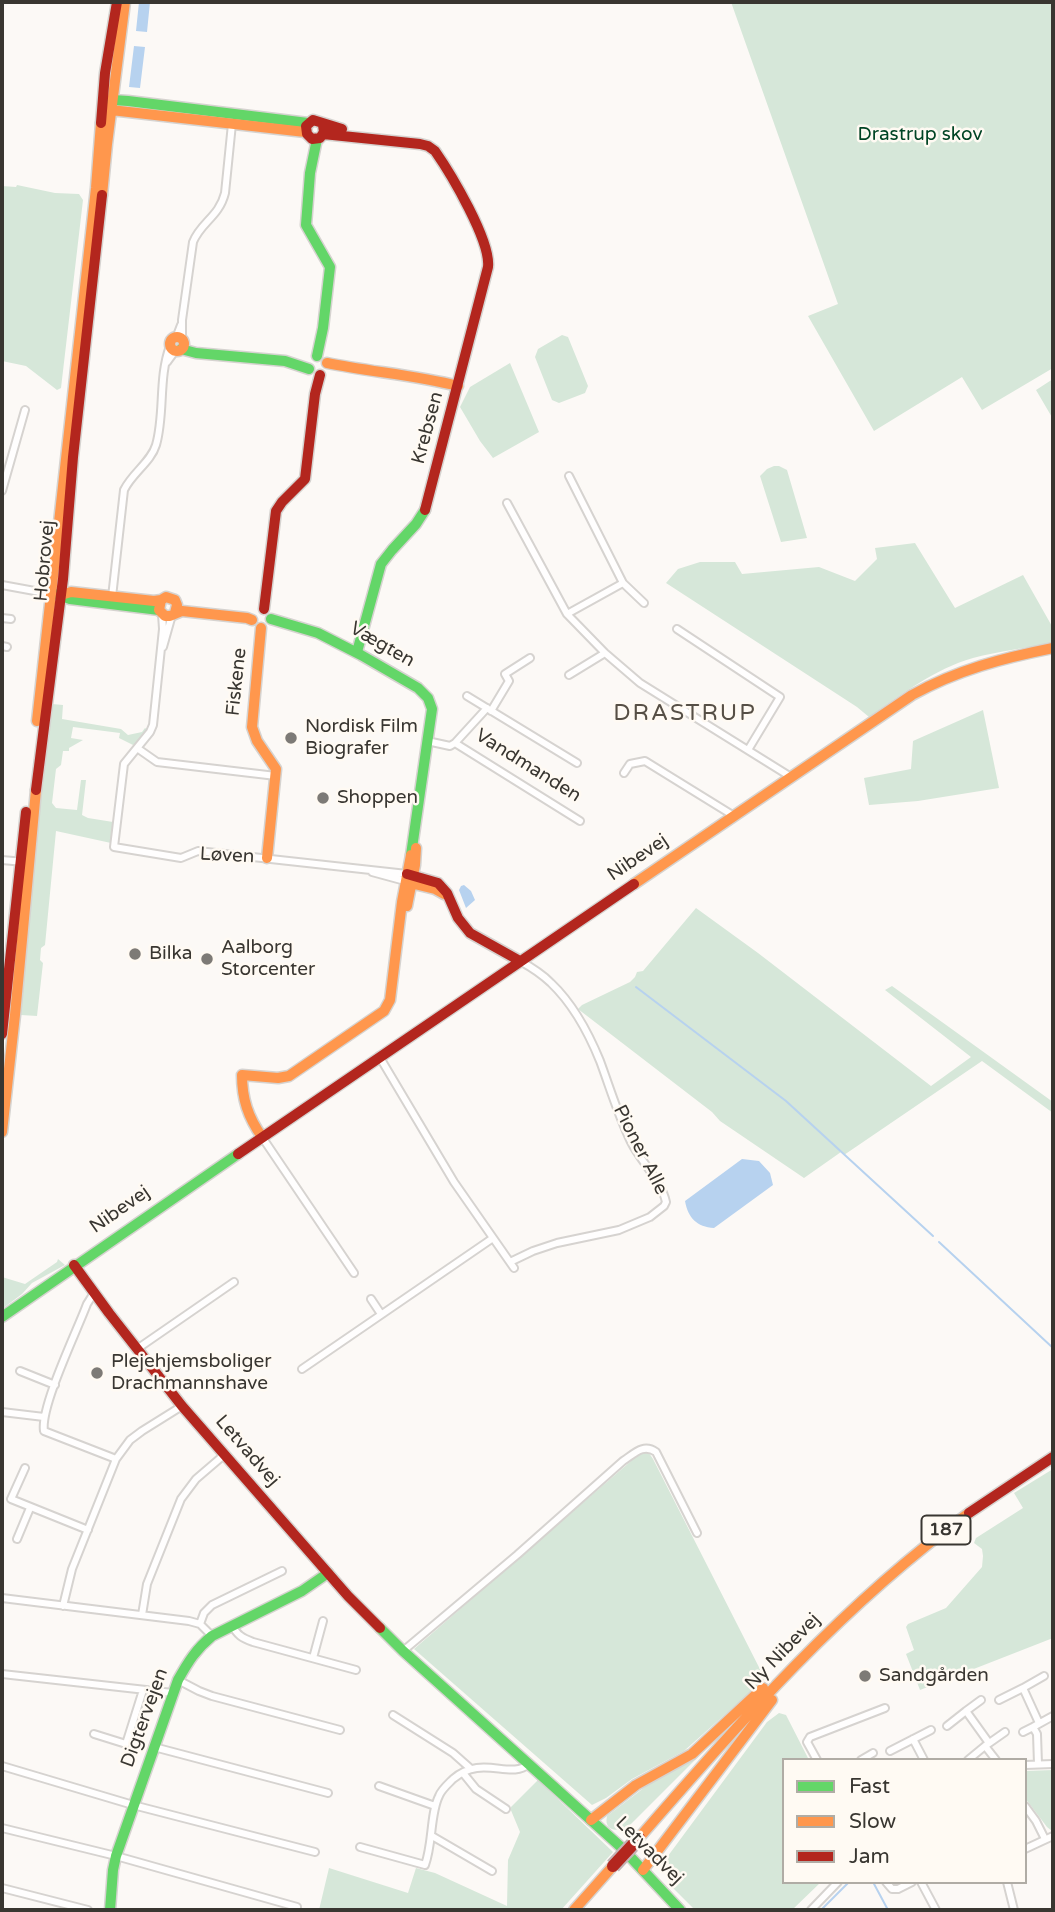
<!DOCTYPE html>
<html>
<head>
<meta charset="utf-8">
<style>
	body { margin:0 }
	#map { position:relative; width:1055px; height:1912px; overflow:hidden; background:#fcf9f6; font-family:"Varela Round",sans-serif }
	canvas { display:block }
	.frame { position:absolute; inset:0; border:4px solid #393631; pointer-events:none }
	.legend { position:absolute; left:782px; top:1758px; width:245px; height:126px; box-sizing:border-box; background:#fffaf3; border:2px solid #b0aca5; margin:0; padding:9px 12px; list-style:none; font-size:21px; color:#393631 }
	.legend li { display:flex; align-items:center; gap:14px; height:35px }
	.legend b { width:35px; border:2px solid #b0aca5 }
</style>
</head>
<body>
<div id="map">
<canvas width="1055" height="1912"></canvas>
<div class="frame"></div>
<ul class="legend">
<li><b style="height:9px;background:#63d668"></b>Fast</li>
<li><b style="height:9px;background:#ff974d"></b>Slow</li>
<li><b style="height:9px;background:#b3261e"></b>Jam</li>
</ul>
</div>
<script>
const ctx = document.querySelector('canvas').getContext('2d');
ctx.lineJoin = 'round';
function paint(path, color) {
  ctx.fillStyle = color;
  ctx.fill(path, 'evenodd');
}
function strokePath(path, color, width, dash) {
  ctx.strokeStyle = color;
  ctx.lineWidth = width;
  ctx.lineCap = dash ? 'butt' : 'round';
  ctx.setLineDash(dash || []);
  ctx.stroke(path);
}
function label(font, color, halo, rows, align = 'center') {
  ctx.font = font + ' "Varela Round",sans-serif';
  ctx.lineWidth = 5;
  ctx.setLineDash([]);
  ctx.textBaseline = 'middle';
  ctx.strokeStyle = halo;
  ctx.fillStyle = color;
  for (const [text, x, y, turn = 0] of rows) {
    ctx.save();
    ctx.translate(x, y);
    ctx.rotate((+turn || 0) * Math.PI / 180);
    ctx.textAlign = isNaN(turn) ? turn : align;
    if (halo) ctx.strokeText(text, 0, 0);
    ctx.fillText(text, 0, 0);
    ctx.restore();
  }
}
paint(new Path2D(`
	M731,2h322v366l-71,42 -20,-33 -88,54 -66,-115 30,-12z
	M17,185l38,8 24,1 4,6 -22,188 -4,2 -31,-24 -24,-5v-175l14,1z
	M562,335l6,2 20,49 -3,7 -26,10 -7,-3 -17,-43 3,-8z
	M510,363l29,69 -46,26 -13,-17 -20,-34 10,-20z
	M1053,379v40l-17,-29z
	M774,466h5l8,4 20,68 -26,4 -21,-66 7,-7z
	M915,543l40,65 68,-33 30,53v15c-26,5 -54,8 -80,15 -39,11 -72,37 -104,59l-12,-10 -191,-124 12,-14 22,-7h35l7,12 77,-7 36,14 22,-22 -2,-11z
	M52,704l11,1 -1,14 59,10 7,6 14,-3 3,-4 3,2 -13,14 -2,1 -14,-7 1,-5 -47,-6 -2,11 12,2 -14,8v3h-6l-2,14 -5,4 -4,34 4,5 21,2 4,-30h5l-4,35 6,3 25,4 -2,21 -55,-12 -11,114 -4,3 -1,12 3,3 -6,53 -16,-1 17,-200z
	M983,710l16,78 -81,13 -49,4 -5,-27 47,-9 2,-28z
	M696,908l62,45 173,133 40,-29 -86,-67 7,-4 161,116v11l-71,-52 -138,94 -3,-3 -37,26 -84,-57 -8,-9 -134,-103 4,-4 48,-23 5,-5 2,-5 6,-1z
	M58,1259l7,6 -33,18 -10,11 -20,15v-32l23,7 32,-22z
	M644,1453h5l4,6 112,220 -81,72 -52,28 -26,19 -14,7 -178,-156 224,-194z
	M1053,1469v169l-133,52 -14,-36 8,-4 -8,-23 2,-3 38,-16 36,-41 1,-11 -1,-7 -8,-6 2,-5 47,-30 -9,-15z
	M779,1713l7,2 23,45h-25v122h37l-29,28h-97l-23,-23 5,-10 -6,-11 -6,-6 102,-138z
	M699,1756l-73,73c-12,2 -22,1 -19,-13l38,-29 47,-29z
	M1053,1770v61h-1l-5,-4 -22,-29v-27z
	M538,1780l75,72 -52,58h-242l10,-42 79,25 8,-25 19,5 72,33 1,-46 12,-28 -10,-24z`), '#d6e7d9');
paint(new Path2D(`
	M139,2h11l-3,30 -11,-1z
	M134,46l11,1 -5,41 -11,-1z
	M464,885l7,6 4,9 -9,8 -7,-18 2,-4z
	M742,1159l17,2 11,12 3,12 -59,43c-17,-1 -26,-10 -29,-27z`), '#b7d2ef');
strokePath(new Path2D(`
	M636,987l150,114 147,135
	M939,1242l114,106
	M873,1882l15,28
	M821,1910l28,-28`), '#b7d2ef', 2);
const street = new Path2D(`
	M176,338l5,-13
	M182,341v-21l11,-78c8,-20 26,-25 32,-49l7,-69
	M167,362l8,-11
	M569,476l54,107 21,20
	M2,491l23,-81
	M507,503l60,111 38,39 35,30 151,94
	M2,585l49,9
	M112,597l12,-107c8,-17 27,-28 32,-45 9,-31 2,-67 14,-99
	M162,614l1,15 -10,96 -3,7 -26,32 -10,83 67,11 17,-7 209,23
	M567,614l56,-31
	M2,618l9,1
	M677,629l103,68 -32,53
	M2,646l5,1
	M163,647l9,-32
	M569,675l36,-22
	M467,696l110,67
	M491,711l18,-30 -4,-7 25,-16
	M427,741l23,5 5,-3 32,-35
	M455,743l125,78
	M137,748l20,14 119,14
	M624,773l6,-9 15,-3 89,55
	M2,860l22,2
	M372,872l33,9
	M379,1056l75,126 60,86
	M262,1137l92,136
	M510,1262l23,-11 24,-8 62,-13 31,-13 14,-11 2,-4c-5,-22 -25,-40 -35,-60 -13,-27 -21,-54 -31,-81 -11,-27 -28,-58 -49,-78 -9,-9 -20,-16 -31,-22
	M94,1293l-7,11c-10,27 -47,103 -43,127l72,28
	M371,1299l10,15
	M137,1349l97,-67
	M302,1369l191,-131
	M20,1371l35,14
	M2,1412l42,5
	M25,1468l-14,31 77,31
	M17,1539l13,-31
	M2,1598l187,23 11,3 12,12
	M63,1606l9,-37 44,-110 14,-19 12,-9 40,-25
	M142,1615l5,-31 34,-85 15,-20 28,-24
	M200,1624l4,-11 8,-8 70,-34
	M232,1625c5,10 10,13 21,17l103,28
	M403,1651l114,-96 106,-94c11,-7 20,-18 33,-9l41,81
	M313,1658l10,-37
	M2,1674l171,19
	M178,1680l21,11 13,5 128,34
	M1023,1688l21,-12
	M981,1700l-15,11 23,32
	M999,1700l24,-12 16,35
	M393,1715l60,38 18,16
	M947,1726l19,-15
	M1023,1732l10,-5
	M94,1734l32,10 17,-54
	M913,1739l11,21
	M154,1747l174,46
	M890,1751l41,-21
	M817,1760l-10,-18 3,-5 75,-29
	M861,1760l12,-7
	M968,1760l17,-14
	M996,1760l-11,-14 20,-14
	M1038,1764l-1,-30 -4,-7 20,-11
	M1025,1765l28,-1
	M2,1766l131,39 182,47
	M463,1773l13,16 30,20
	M379,1786l56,20
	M1025,1806l11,15 9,18
	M2,1828l114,28 181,51
	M432,1836l60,35
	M360,1847l65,18c8,-22 5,-51 14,-69 2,-6 9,-12 14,-17 29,-25 57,1 76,-15
	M1025,1849l28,-13
	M886,1882l6,7h6l14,-7
	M921,1882l15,28
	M1007,1882l7,28
	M2,1888l86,22
	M811,1910l27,-28`);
const fast = new Path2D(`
	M107,102l6,-2 15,1 180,22
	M317,139l-7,34 -4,52 24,42 -7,61 -6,28
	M181,349l15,4 89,8 24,8
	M55,594l15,5 89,11
	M271,619l47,14 43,22 57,33 10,10 4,11 -21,146
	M357,652l24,-88 11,-14 24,-26 9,-14
	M2,1317l236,-163
	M380,1628l23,23 219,197 58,62
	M110,1910l3,-40 3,-14 62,-176c10,-18 18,-31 34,-44l90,-45 26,-18`);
const slow = new Path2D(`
	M111,110l194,22
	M102,195l5,-51 18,-142
	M170 344a7 7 0 1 1 14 0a7 7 0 1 1-14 0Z
	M327,363c44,9 88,12 131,23
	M61,595l10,-3 83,9 7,-1
	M175,613l2,-8 -2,-5 -9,-3 -5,3 -2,10 6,6h5l12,-5 65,7 5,2
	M261,628l-9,99 5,14 19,28 -9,89
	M37,721l59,-533 5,-65
	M406,882l29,7 9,5
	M634,884l278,-189c45,-25 91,-37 141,-47
	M407,906l8,-41 1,-17
	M2,1132l13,-117 21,-225
	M262,1137c-14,-20 -20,-38 -20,-62l36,3 11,-2 95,-65 6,-11 12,-98 9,-47
	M591,1820l45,-35 56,-31 71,-66
	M639,1838c102,-117 204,-234 330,-325
	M643,1870l129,-170
	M574,1910l39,-44`);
const jam = new Path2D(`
	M101,123l4,-50 12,-71
	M323,125l1,7 -4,6 -8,1 -5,-5 -1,-8 7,-6 29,9
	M323,134l97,10 8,2 7,5c16,23 56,90 53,116l-63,243
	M264,609l12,-98 6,-9 23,-23 10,-85 5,-19
	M36,790l27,-211 10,-122 29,-262
	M407,874l31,9 9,10 11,25 12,15 50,28
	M2,1034l24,-222
	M238,1154l396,-270
	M74,1265l35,48 73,93 166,190 32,32
	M969,1513l84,-56`);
strokePath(street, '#d6d3d0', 10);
strokePath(fast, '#d6d3d0', 13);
strokePath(slow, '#d6d3d0', 13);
strokePath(jam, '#d6d3d0', 13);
strokePath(street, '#fffefe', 6);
strokePath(fast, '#63d668', 10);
strokePath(slow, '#ff974d', 10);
strokePath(jam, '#b3261e', 10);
const jamBridge = new Path2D(`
	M613,1866l26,-28`);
strokePath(jamBridge, '#c3b4b6', 16, []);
strokePath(jamBridge, '#b3261e', 12);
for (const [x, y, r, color] of [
	[291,738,7,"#7d7a76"],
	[323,798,7,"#7d7a76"],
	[135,954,7,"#7d7a76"],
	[207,959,7,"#7d7a76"],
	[97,1373,7,"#7d7a76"],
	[865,1676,7,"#7d7a76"]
]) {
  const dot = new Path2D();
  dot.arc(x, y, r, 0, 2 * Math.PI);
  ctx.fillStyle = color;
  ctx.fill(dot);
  strokePath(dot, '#fffaf3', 2.5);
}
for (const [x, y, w] of [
	[946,1530,49]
]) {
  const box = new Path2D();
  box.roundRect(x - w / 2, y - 14.5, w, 29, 5);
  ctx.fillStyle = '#fffaf3';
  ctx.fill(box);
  strokePath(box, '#393631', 2);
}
label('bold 18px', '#393631', null, [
	["187",946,1530]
]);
label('19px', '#004424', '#fffaf3', [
	["Drastrup skov",920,135]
]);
label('19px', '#393631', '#fffaf3', [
	["Krebsen",428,428,-75],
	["Hobrovej",45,561,-85],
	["Vægten",382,645,30],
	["Fiskene",237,682,-84],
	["Vandmanden",528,766,32],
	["Løven",227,856,3],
	["Nibevej",638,858,-34],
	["Pioner Alle",640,1150,63],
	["Nibevej",120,1210,-35],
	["Letvadvej",247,1451,49],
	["Ny Nibevej",783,1652,-46],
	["Digtervejen",145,1718,-70],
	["Letvadvej",649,1851,45]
]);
label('19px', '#393631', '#fffaf3', [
	["Nordisk Film",305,727],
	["Biografer",305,749],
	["Shoppen",337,798],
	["Aalborg",221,948],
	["Storcenter",221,970],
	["Bilka",149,954],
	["Plejehjemsboliger",111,1362],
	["Drachmannshave",111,1384],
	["Sandgården",879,1676]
], 'left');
ctx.letterSpacing = '2px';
label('23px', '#564f46', '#fffaf3', [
	["DRASTRUP",685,714]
]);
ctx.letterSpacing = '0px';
</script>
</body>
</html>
